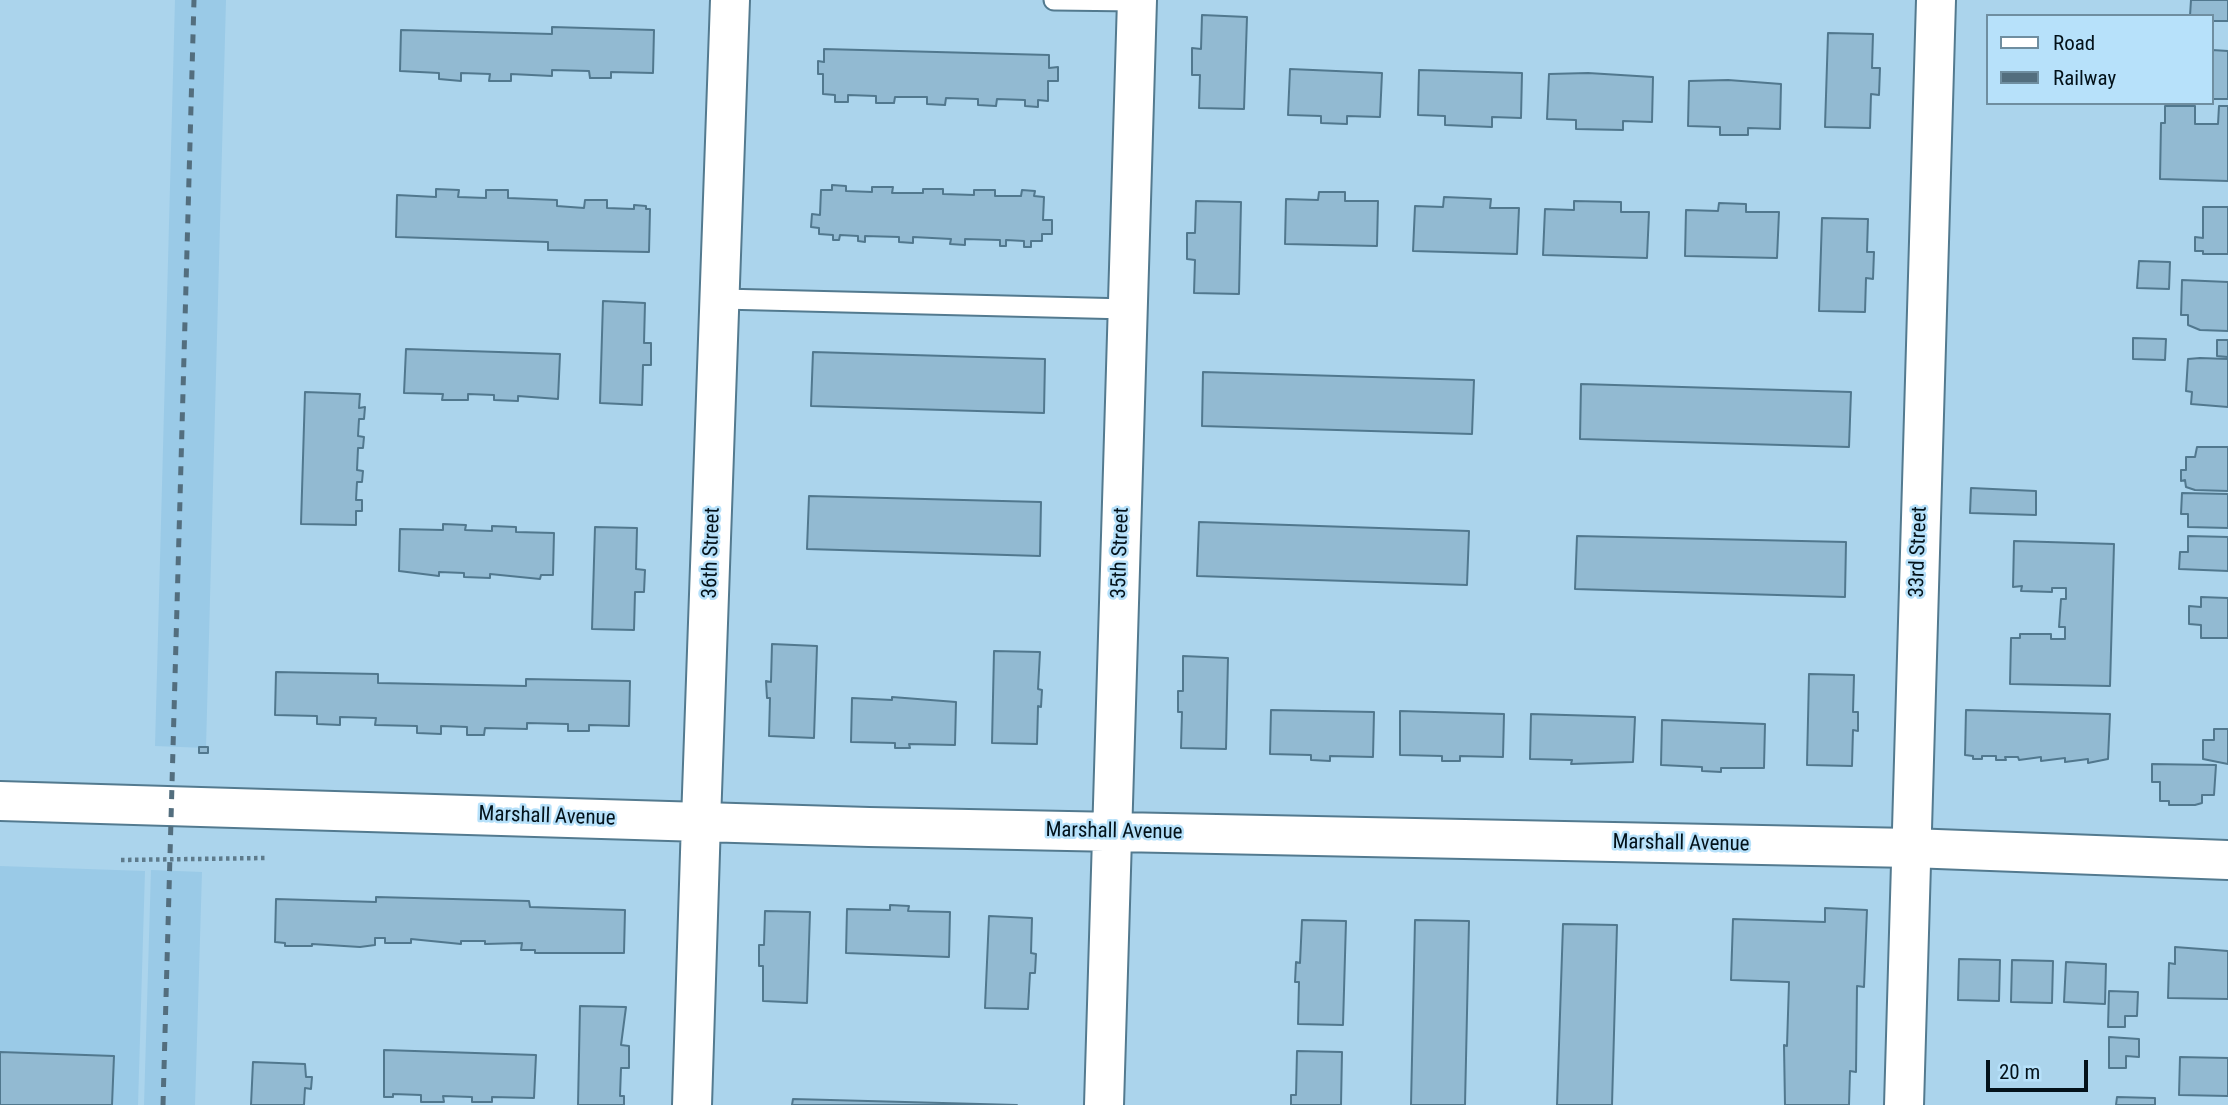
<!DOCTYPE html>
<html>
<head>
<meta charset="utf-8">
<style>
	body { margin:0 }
	#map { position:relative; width:2228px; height:1105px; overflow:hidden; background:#abd4ec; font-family:"Roboto Condensed",sans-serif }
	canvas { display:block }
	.legend { position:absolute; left:1986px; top:14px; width:228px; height:91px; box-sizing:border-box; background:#b7e1fa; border:2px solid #6f8ea0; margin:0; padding:9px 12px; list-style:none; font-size:21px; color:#03121a }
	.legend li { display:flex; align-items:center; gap:14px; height:35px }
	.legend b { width:35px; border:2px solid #6f8ea0 }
	.scale { position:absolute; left:1986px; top:1060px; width:102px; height:32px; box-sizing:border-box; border:4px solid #03121a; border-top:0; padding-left:9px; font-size:21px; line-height:24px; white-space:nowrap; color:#03121a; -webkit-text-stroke:5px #b7e1fa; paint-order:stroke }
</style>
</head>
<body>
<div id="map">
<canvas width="2228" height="1105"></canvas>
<ul class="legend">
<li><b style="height:9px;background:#fff"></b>Road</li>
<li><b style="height:9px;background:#536e7e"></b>Railway</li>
</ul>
<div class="scale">20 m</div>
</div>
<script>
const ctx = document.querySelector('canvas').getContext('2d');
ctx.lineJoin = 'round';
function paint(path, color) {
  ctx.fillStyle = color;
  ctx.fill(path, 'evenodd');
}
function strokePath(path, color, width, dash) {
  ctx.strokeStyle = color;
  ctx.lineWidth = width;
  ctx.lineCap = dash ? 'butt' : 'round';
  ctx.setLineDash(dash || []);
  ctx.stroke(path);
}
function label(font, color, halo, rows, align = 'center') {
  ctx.font = font + ' "Roboto Condensed",sans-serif';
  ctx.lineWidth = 5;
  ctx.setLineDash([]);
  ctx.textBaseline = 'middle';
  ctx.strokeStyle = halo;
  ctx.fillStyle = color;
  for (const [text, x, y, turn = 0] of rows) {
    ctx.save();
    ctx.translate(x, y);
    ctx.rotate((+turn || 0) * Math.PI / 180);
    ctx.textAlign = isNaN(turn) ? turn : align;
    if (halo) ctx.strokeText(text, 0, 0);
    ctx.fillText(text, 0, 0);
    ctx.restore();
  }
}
paint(new Path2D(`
	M175,0h51l-20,748 -51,-2z
	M0,866l145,5 -7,234h-138z
	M151,870l51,2 -7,233h-51z`), '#9acae7');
const building = new Path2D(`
	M2191,0h37v21h-16v-5h-22z
	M1202,15l45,2 -3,92 -45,-1 1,-33h-8v-27l9,1z
	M552,27l102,3 -1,43 -42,-1v6h-21l-1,-7 -37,-1v6l-41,-2v7h-22l1,-7 -29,-1v8l-22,-2v-6l-39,-2 1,-41 151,4z
	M1828,33l45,1 -1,34h8l-1,27 -8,-1 -1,34 -45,-1z
	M824,49l225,6v13l9,-1v14h-10v20l-10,-1v7l-13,-1v-6l-28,-1 -1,7 -18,-1v-6l-32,-1 -1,7 -18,-1v-7h-32l-1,6h-18v-7l-28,-1v7h-13v-7l-12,-1v-20h-5v-13l6,1z
	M2212,50l16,1v48h-16z
	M1290,69l92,4 -2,44 -33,-1v8l-26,-1v-7l-33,-1z
	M1419,70l103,3 -1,45 -29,-1v10l-47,-2v-9l-27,-1z
	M1588,73l65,4 -1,45 -29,-1v9l-47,-1v-9l-29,-1 2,-45z
	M1728,80l53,4 -1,45 -32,-1v7h-28v-8l-32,-1 1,-45z
	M2165,106h30v18h23l1,-18h9v75l-68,-2 1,-56h4z
	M832,185l14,1v5l26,1v-5h21l-1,6h31v-4h20v5l31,1v-5h21v6h26l1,-6 13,1 -1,5 10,1 -1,23h9v14h-10v7h-11v6h-7v-6l-18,-1v6h-6v-6l-35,-1v6l-15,-1 1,-5 -38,-2v6l-14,-1v-5l-34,-1v6l-7,-1v-5l-18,-1 -1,5h-6v-5l-14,-1v-6l-8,-1 1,-13 8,1 1,-25h11z
	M436,189l23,1 -1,7 28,1v-8h22v8l49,2v6l27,2 1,-8h22v8l27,1v-4l12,1v3h4l-1,43 -101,-2v-8l-152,-5 1,-42 39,2z
	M1319,192h26v9h33l-1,45 -92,-2 1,-45 32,1z
	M1444,197l47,2 -1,9h29l-2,46 -104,-3 2,-45 28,1z
	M1196,201l45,1 -2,92 -45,-1 1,-33 -8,-1v-26h8z
	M1574,201l47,1v10h28l-2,46 -104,-3 2,-46 29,1z
	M1719,203l27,1v8h33l-2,46 -92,-2 1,-46 32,1z
	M2203,207h25v47h-25v-3h-8v-14l8,1z
	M1822,218l46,1 -1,33h7l-1,27 -7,-1 -1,34 -46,-1z
	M2139,261l31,1 -1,27 -32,-1z
	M2182,280l46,2v49l-28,-1 -12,-5v-10h-7z
	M603,301l42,2 -1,40h7v22h-8l-1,40 -42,-2z
	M2133,338l33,1 -1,21 -32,-1z
	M2217,340h11v17l-11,-1z
	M406,349l154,5 -2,45 -40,-3v5l-24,-1v-5l-26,-1v6h-26l1,-6 -39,-1z
	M813,352l232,7 -1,54 -233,-7z
	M2200,358l28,1v48l-37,-3 1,-12 -6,-1 2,-32z
	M1203,372l271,8 -2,54 -270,-8z
	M1581,384l270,8 -2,55 -269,-8z
	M305,392l55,2 -1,14 6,-1 -1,12h-5l-1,17 6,1 -1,11h-5l-1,22 6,1 -1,11h-5l-1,18h6v11h-6v14l-55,-1z
	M2197,447h31v44l-33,-1 -9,-3 -1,-7 -4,1v-11h5v-13h9z
	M1971,488l65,3v24l-66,-2z
	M2182,493l46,1v34l-40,-1v-13h-7z
	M809,496l232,6 -1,54 -233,-7z
	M1199,522l270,9 -2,54 -270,-9z
	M443,524l23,1 -1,5 27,1v-5l24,1v5l38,1 -1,42h-12l-1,4 -50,-5v4l-26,-1v-4l-25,-1v4l-40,-5 1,-42 43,1z
	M595,527l42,1 -1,41 9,1 -1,22h-9l-1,38 -42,-1z
	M1577,536l269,6 -1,55 -270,-8z
	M2188,536l40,1v34l-49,-2 1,-17h8z
	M2014,541l100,3 -4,142 -100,-2 1,-46h9v-4h31v5h14v-12h-6l2,-28h5v-11h-14v4l-31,-1 1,-5 -9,1z
	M2201,597l27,1v40h-27v-13l-12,-1v-18l12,1z
	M772,644l45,2 -3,92 -45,-2 1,-38h-3l-1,-17 5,1z
	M994,651l46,1 -2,37 4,1 -1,17 -3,-1 -1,38 -45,-1z
	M1183,656l45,2 -2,91 -45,-1 1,-36h-4v-21h5z
	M276,672l102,2v9l148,3v-7l104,2 -1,45 -40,-1v6h-21v-7l-41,-1v6l-42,-1 -1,7h-17v-8l-26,-1v8l-24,-1v-7l-42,-1 1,-7 -36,-1v8l-23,-1v-8l-42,-1z
	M1809,674l45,1 -1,37h5v19l-5,-1 -1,36 -45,-1z
	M892,697l64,5 -1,43 -46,-1 1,4h-15v-5l-44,-1 1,-44 40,2z
	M1271,710l103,2 -1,45 -43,-1v5l-19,-1v-5l-41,-1z
	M1966,710l144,4 -2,45 -20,4v-4l-23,3v-4l-24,3v-4l-22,3 -1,-3h-13l1,3h-10v-4h-14v3h-9v-3l-8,-1z
	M1400,711l104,3 -1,43 -43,-1v5h-18v-5l-42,-1z
	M1531,714l104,3 -2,45 -62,2 1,-4 -42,-1z
	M1662,720l103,4 -1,44h-43v4l-19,-1v-4l-41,-2z
	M2214,729h14v35l-25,-5v-19h11z
	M199,747h9v6h-9z
	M2152,764l64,1 -2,30h-12v8l-7,2h-26v-4h-9v-19h-8z
	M376,897l153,4 1,6 95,3 -1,43h-89v-3h-14l1,-7 -37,1v-3h-24v3l-50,-5v4h-26v-5h-10v7l-15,2 -48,-3v2h-27v-3l-10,-1 1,-43 100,3z
	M890,905l19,1 -1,5 42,1 -1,45 -103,-4 1,-44 43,1z
	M1825,908l42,2 -3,77 -7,-1 -1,86 -6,-1 -1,34h-64l-1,-60 3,1 2,-64 -58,-2 2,-61 92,3z
	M765,911l45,1 -3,91 -44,-2v-35h-4v-21h5z
	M989,916l43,2 -1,35 5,1 -1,19h-5l-2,36 -43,-1z
	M1302,920l44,1 -3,104 -45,-1 1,-42h-4l1,-20 4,1z
	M1415,920l54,1 -4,184h-54z
	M1563,924l54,1 -5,180h-55z
	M2175,947l53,4v48l-60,-1 1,-35 6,1z
	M1959,959l41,1 -1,41 -41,-1z
	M2012,960l41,1 -1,42 -41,-1z
	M2066,962l40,2 -1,40 -41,-2z
	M2109,991l29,1 -1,24h-12v11h-17z
	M580,1006l46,1 -5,38 8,1v22h-8l-1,28h4v9h-46z
	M2109,1037l30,2v18l-13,-1v12h-17z
	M384,1050l152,5 -2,43 -42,-1v5h-20v-5l-29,-1 1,6h-23v-7l-28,-1v3h-9z
	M1297,1051l45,1 -1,53h-50v-10h5z
	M0,1052l114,4 -2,49h-112z
	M2180,1057l48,1v38l-49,-1z
	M253,1062l52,2 1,13h6l-1,12 -6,-1 -1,17h-53z
	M2117,1097l38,1v7h-39z
	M793,1099l224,6h-225z`);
paint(building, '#92bad2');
strokePath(building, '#51788e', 2);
const service = new Path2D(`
	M1054,0l83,1
	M722,299l406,10`);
const minor = new Path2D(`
	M701,821l29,-821
	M1904,1105l32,-1105`);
const tertiary = new Path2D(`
	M0,801l869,26 1042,21 317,12
	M692,1105l9,-284
	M1104,1105l33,-1105`);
strokePath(service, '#537a8f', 23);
strokePath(minor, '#537a8f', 42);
strokePath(tertiary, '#537a8f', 42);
strokePath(new Path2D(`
	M121,860l144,-2`), '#5e7b8c', 4.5, [3.5, 3.5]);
strokePath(service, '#fff', 19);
strokePath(minor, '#fff', 38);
strokePath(tertiary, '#fff', 38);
strokePath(new Path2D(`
	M163,1105l31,-1105`), '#536e7e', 5, [9, 9]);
label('21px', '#03121a', '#b7e1fa', [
	["33rd Street",1919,552,-88],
	["36th Street",712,553,-88],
	["35th Street",1121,553,-88],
	["Marshall Avenue",547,817,2],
	["Marshall Avenue",1114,832,1],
	["Marshall Avenue",1681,844,1]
]);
</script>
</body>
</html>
